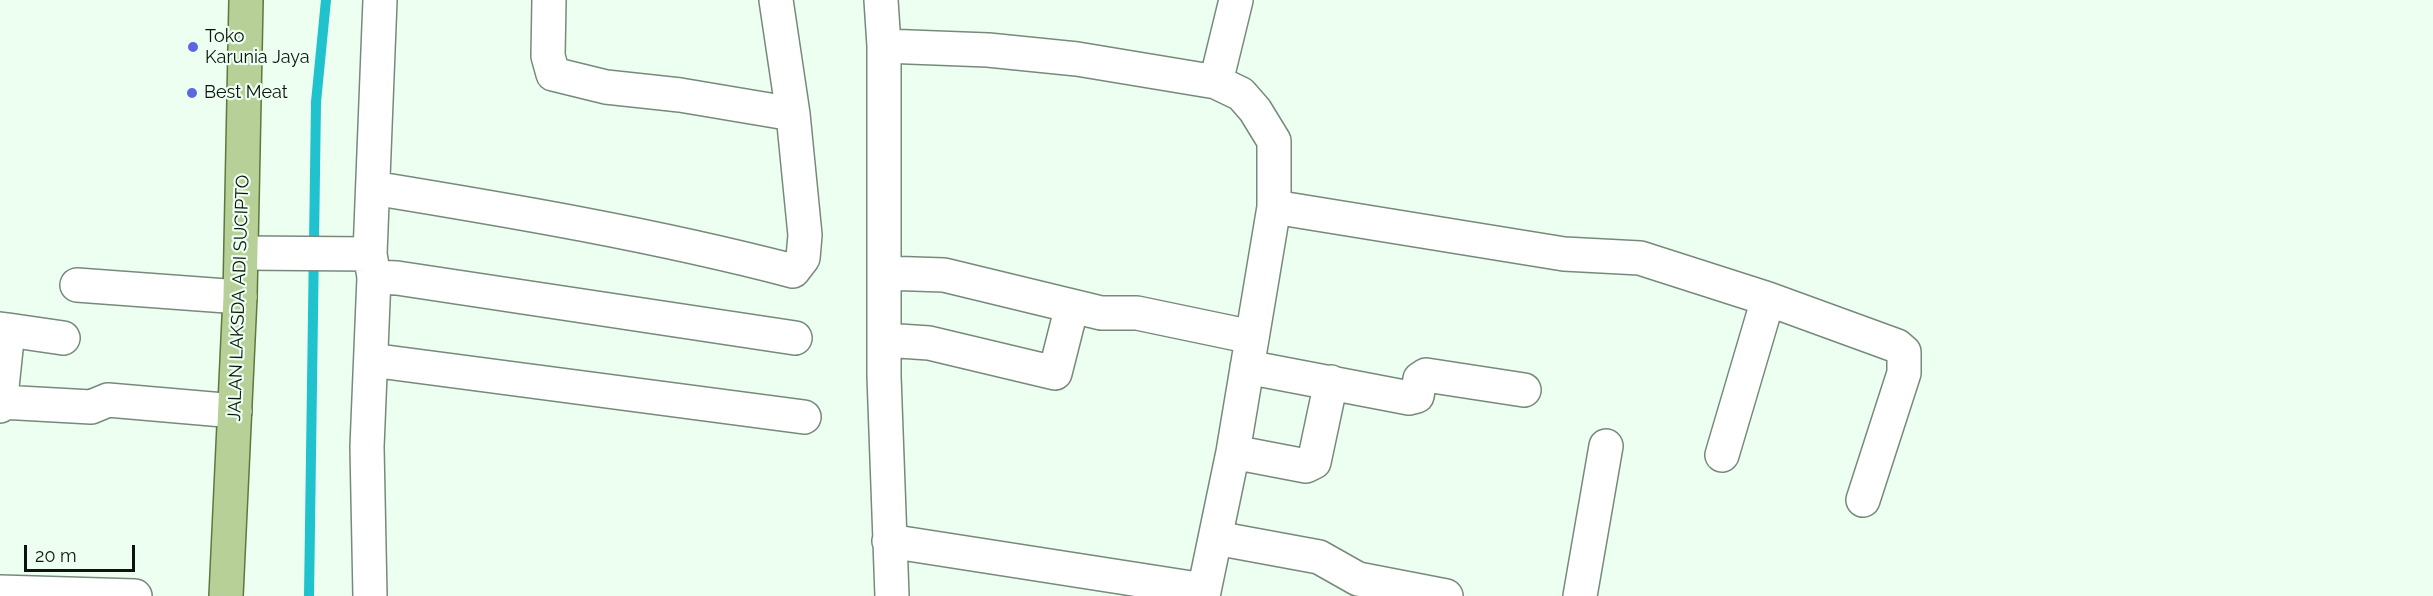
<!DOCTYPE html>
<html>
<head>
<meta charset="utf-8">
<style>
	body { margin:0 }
	#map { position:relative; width:2433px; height:596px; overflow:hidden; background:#edfff1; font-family:Raleway,sans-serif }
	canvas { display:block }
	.scale { position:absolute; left:24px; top:545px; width:111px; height:27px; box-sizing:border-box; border:3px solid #0d140f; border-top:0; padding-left:8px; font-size:18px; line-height:21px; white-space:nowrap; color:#0d140f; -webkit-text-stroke:4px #edfff1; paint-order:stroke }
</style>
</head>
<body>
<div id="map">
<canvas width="2433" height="596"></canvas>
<div class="scale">20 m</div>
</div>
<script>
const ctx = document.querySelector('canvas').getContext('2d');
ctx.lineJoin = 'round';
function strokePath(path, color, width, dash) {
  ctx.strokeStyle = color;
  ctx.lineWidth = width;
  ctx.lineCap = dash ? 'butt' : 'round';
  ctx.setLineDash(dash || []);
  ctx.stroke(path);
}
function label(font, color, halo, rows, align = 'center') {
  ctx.font = font + ' Raleway,sans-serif';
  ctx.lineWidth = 4.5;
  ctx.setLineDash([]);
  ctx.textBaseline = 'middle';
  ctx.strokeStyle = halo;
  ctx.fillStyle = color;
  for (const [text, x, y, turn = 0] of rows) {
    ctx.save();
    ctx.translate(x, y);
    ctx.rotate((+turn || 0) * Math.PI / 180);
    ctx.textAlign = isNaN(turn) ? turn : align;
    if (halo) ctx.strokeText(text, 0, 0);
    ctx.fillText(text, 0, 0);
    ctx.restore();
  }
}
strokePath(new Path2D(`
	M309,596l7,-494 10,-102`), '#20c2cd', 10);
const street = new Path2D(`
	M776,0l17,114
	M881,0l3,46v330l8,220
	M884,46l104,4 89,9 139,23 25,12 14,16 19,31v66l-41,245 -30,144
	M1216,82l20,-82
	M373,188c141,23 282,47 420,83l10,-13 2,-23 -12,-121 -113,-19 -74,-8 -53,-13 -5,-18 1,-56
	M1274,207l290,47 76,4 128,41 129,47 7,6v21l-41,127
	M242,253l128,1
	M884,273l60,2 157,38h36l115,24
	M374,277l23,1 398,60
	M77,285l163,12
	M0,329l8,1 -8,76
	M8,330l55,8
	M884,340l45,3 126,30 17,-67
	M371,360l433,57
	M1247,367l162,31 8,-2 3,-17 6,-4 98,15
	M1,402l90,5 17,-7 127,11
	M1233,452l73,14 8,-4 17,-80
	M1722,455l46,-156
	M1216,538l103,19 39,22 88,17
	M889,541l315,49
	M0,592l135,4
	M370,596l-3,-149 7,-170 -4,-23 10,-254
	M1580,596l26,-150`);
const primary = new Path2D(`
	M226,596l14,-299 6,-297`);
strokePath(street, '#768a7c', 36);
strokePath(primary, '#5c793b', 36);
strokePath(street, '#fff', 33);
strokePath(primary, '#b6d098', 33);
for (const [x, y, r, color] of [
	[193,47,6,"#5c66de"],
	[192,93,6,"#5c66de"]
]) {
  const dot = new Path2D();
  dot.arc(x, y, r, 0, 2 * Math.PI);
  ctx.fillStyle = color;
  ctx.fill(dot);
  strokePath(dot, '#edfff1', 2);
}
label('18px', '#0d140f', '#edfff1', [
	["Toko",205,37],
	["Karunia Jaya",205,58],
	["Best Meat",204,93]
], 'left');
label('18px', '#0d140f', '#edfff1', [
	["JALAN LAKSDA ADI SUCIPTO",239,298,-88]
]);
</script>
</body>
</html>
